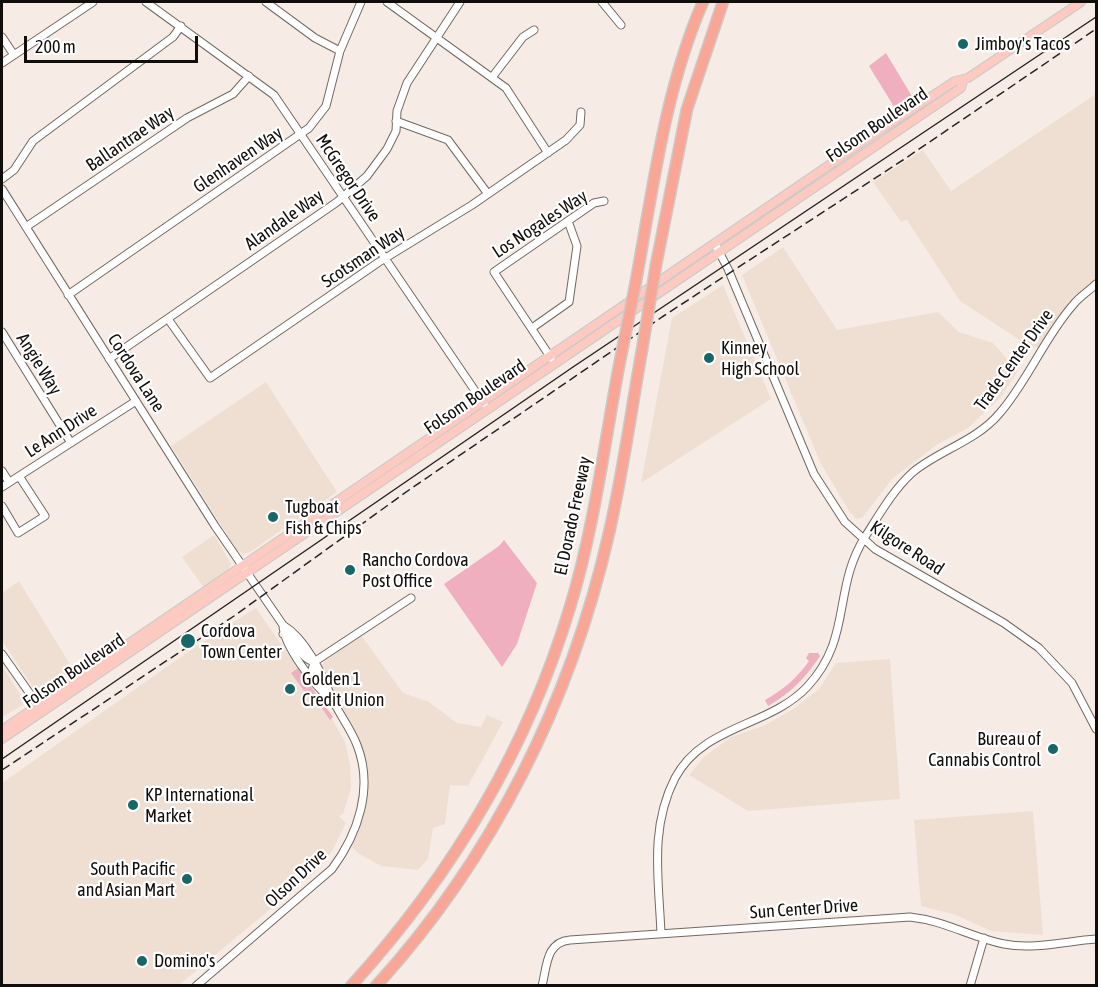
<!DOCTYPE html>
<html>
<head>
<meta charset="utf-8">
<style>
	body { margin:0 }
	#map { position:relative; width:1098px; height:987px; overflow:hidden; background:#f6ece5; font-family:"Asap Condensed",sans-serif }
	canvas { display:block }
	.frame { position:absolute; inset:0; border:3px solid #110d0b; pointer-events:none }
	.scale { position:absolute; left:24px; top:36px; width:174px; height:27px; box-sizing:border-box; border:3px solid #110d0b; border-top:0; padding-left:8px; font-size:18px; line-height:21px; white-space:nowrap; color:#110d0b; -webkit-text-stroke:4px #fff; paint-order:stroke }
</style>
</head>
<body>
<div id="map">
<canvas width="1098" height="987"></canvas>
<div class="frame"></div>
<div class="scale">200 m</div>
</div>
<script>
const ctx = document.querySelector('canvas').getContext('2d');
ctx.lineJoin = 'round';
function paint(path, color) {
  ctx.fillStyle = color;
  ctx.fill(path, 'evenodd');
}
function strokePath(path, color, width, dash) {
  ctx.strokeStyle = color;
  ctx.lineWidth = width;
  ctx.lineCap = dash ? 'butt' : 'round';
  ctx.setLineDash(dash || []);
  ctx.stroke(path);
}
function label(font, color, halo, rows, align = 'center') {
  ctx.font = font + ' "Asap Condensed",sans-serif';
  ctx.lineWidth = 4.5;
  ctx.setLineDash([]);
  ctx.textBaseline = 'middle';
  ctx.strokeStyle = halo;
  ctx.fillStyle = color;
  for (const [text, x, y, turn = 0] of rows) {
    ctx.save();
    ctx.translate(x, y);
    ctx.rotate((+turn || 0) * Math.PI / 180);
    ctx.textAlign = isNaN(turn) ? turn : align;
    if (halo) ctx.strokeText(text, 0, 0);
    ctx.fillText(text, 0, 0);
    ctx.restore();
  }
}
paint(new Path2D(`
	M1096,94v187l-55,65 -9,2 -72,-47 -53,-81 -6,2 -28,-40 50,-32 28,41z
	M783,247l54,83 101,-18 21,20 34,11 25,28 -17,26 -33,31 -30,16 -45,34 -31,40 -6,1 -7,-8 -29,-49 -78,-187z
	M723,285l48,114 -130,84 31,-165z
	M266,382l71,110 -87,60 -7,2 -6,-4 -66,-104z
	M214,535l17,29 -4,8 -23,16 -22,-31z
	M19,581l57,93 -30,20 -9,-1 -35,-52v-48z
	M256,608l75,109 14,25 5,22 1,24 -8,26 -4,2 7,7 -14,28 -17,21 -136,113 -177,1v-203l203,-143z
	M361,635l42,58 26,9 28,21 24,4 6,-12 16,7 -35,64 -18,-1 -5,39 -12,4 -5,31 -10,11 -37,-4 -22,-12 -7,-7 12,-33 3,-22 -2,-26 -4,-23 -40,-76 4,-6z
	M890,659l10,140 -152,12 -59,-36 15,-18 27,-20 32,-11 29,-16 27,-21 17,-26z
	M2,665l22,36 -1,4 -21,12z
	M1033,811l10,124 -52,-4 -35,-16 -35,-9 -7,-86z`), '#efdfd3');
paint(new Path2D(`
	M886,53l27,45 -35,26 -1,-2 19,-12 -27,-44z
	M504,540l33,43 -20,61 -15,23 -58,-83 55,-38z
	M809,653h9l2,3c-14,21 -30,38 -52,50l-3,-6c18,-10 32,-22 44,-39l-3,-3z
	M298,668l35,49 -3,3 -15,-22 -5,1 -19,-26z`), '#efafbe');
const minor = new Path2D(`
	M146,2l128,93 210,309
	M266,2l49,36 25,13
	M387,2l119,86 42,65
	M602,2l19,23
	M2,37l12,18
	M2,63l91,-61
	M493,76l30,-39 11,-7
	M396,121l52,19 40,54
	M2,179l12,-9 19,-29 140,-104 8,-11
	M2,189l213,337 68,99c23,14 38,47 48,71 7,17 19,31 26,49 17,43 1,89 -25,124l-136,117
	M26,227l161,-109 46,-24 16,-18
	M715,244l13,25 86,205 31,48 30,27 129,74 35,25 33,35 24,46
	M68,295l241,-167 17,-22 14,-55 21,-49
	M168,319l42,59 169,-116 93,-57 94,-65 14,-15 1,-13
	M532,328l37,-26 8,-56 -9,-25
	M2,332l69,111
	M551,358l-57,-86 100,-69 10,-2
	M109,359l228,-157 30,-26 20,-27 9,-18 1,-20 10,-28 53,-81
	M2,471l7,11
	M2,487l134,-86
	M2,506l16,27 27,-17 -26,-40
	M283,625c0,20 32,62 48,74
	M283,634c15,5 15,24 31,28
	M2,654l38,54
	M314,662l97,-64
	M314,662l-2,8 10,20
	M661,934c-2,-54 -12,-105 14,-156 28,-53 94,-51 132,-91 46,-49 25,-98 58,-150 14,-22 28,-47 48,-65 27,-22 63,-31 86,-58 29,-33 45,-76 74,-109 6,-8 16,-14 23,-21
	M542,986c5,-20 4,-44 28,-46l340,-23c36,4 60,20 94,27 29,6 63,-3 92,-5
	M970,986l14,-48`);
const major = new Path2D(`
	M2,730l874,-597 79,-52 13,-3 113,-76
	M2,739l959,-651 2,-7`);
const highway = new Path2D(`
	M656,265l31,-156 36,-107
	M636,281c17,-93 29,-192 67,-279
	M351,986c100,-110 176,-236 219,-379 24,-78 34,-161 49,-241
	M376,986c116,-127 195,-285 233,-453 14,-60 22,-122 33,-183`);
strokePath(minor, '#716962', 9);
strokePath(major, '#cbcac9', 10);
strokePath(highway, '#cbcac9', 13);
strokePath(minor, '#fff', 7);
strokePath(major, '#fccac0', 8);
strokePath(highway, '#faa696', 10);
strokePath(new Path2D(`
	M2,759l571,-392 523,-350`), '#292422', 1.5);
strokePath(new Path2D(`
	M2,770l232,-154 175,-126 253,-173 241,-157 193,-131`), '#292422', 1.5, [9, 4.5]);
const highwayBridge = new Path2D(`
	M642,350l14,-85
	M619,366l17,-85`);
strokePath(highwayBridge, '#cbcac9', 13, []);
strokePath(highwayBridge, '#faa696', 10);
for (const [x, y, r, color] of [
	[963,44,6,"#186668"],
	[709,358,6,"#186668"],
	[273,517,6,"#186668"],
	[350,570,6,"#186668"],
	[188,641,8,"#186668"],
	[290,689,6,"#186668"],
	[1053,749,6,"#186668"],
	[133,805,6,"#186668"],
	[187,879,6,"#186668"],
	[142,961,6,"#186668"]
]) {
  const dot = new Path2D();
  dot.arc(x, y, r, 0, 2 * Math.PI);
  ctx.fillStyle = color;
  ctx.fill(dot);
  strokePath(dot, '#fff', 2);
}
label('18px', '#110d0b', '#fff', [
	["Jimboy's Tacos",975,44],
	["Kinney",721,348],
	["High School",721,369],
	["Tugboat",285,507],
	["Fish & Chips",285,528],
	["Rancho Cordova",362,560],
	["Post Office",362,581],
	["Cordova",201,631],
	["Town Center",201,652],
	["Golden 1",302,679],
	["Credit Union",302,700],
	["Bureau of",1041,739,"right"],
	["Cannabis Control",1041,760,"right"],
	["KP International",145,795],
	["Market",145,816],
	["South Pacific",175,869,"right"],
	["and Asian Mart",175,890,"right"],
	["Domino's",154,961]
], 'left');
label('18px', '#110d0b', '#fff', [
	["Folsom Boulevard",877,125,-34],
	["Ballantrae Way",130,139,-34],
	["Glenhaven Way",238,160,-34],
	["McGregor Drive",348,178,56],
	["Alandale Way",284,220,-35],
	["Los Nogales Way",540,224,-33],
	["Scotsman Way",363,257,-34],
	["Trade Center Drive",1014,360,-54],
	["Angie Way",39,364,58],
	["Cordova Lane",136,373,57],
	["Folsom Boulevard",475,397,-34],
	["Le Ann Drive",61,431,-33],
	["El Dorado Freeway",573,516,-78],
	["Kilgore Road",907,548,33],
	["Folsom Boulevard",74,671,-34],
	["Olson Drive",296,878,-43],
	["Sun Center Drive",804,909,-4]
]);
</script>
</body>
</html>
